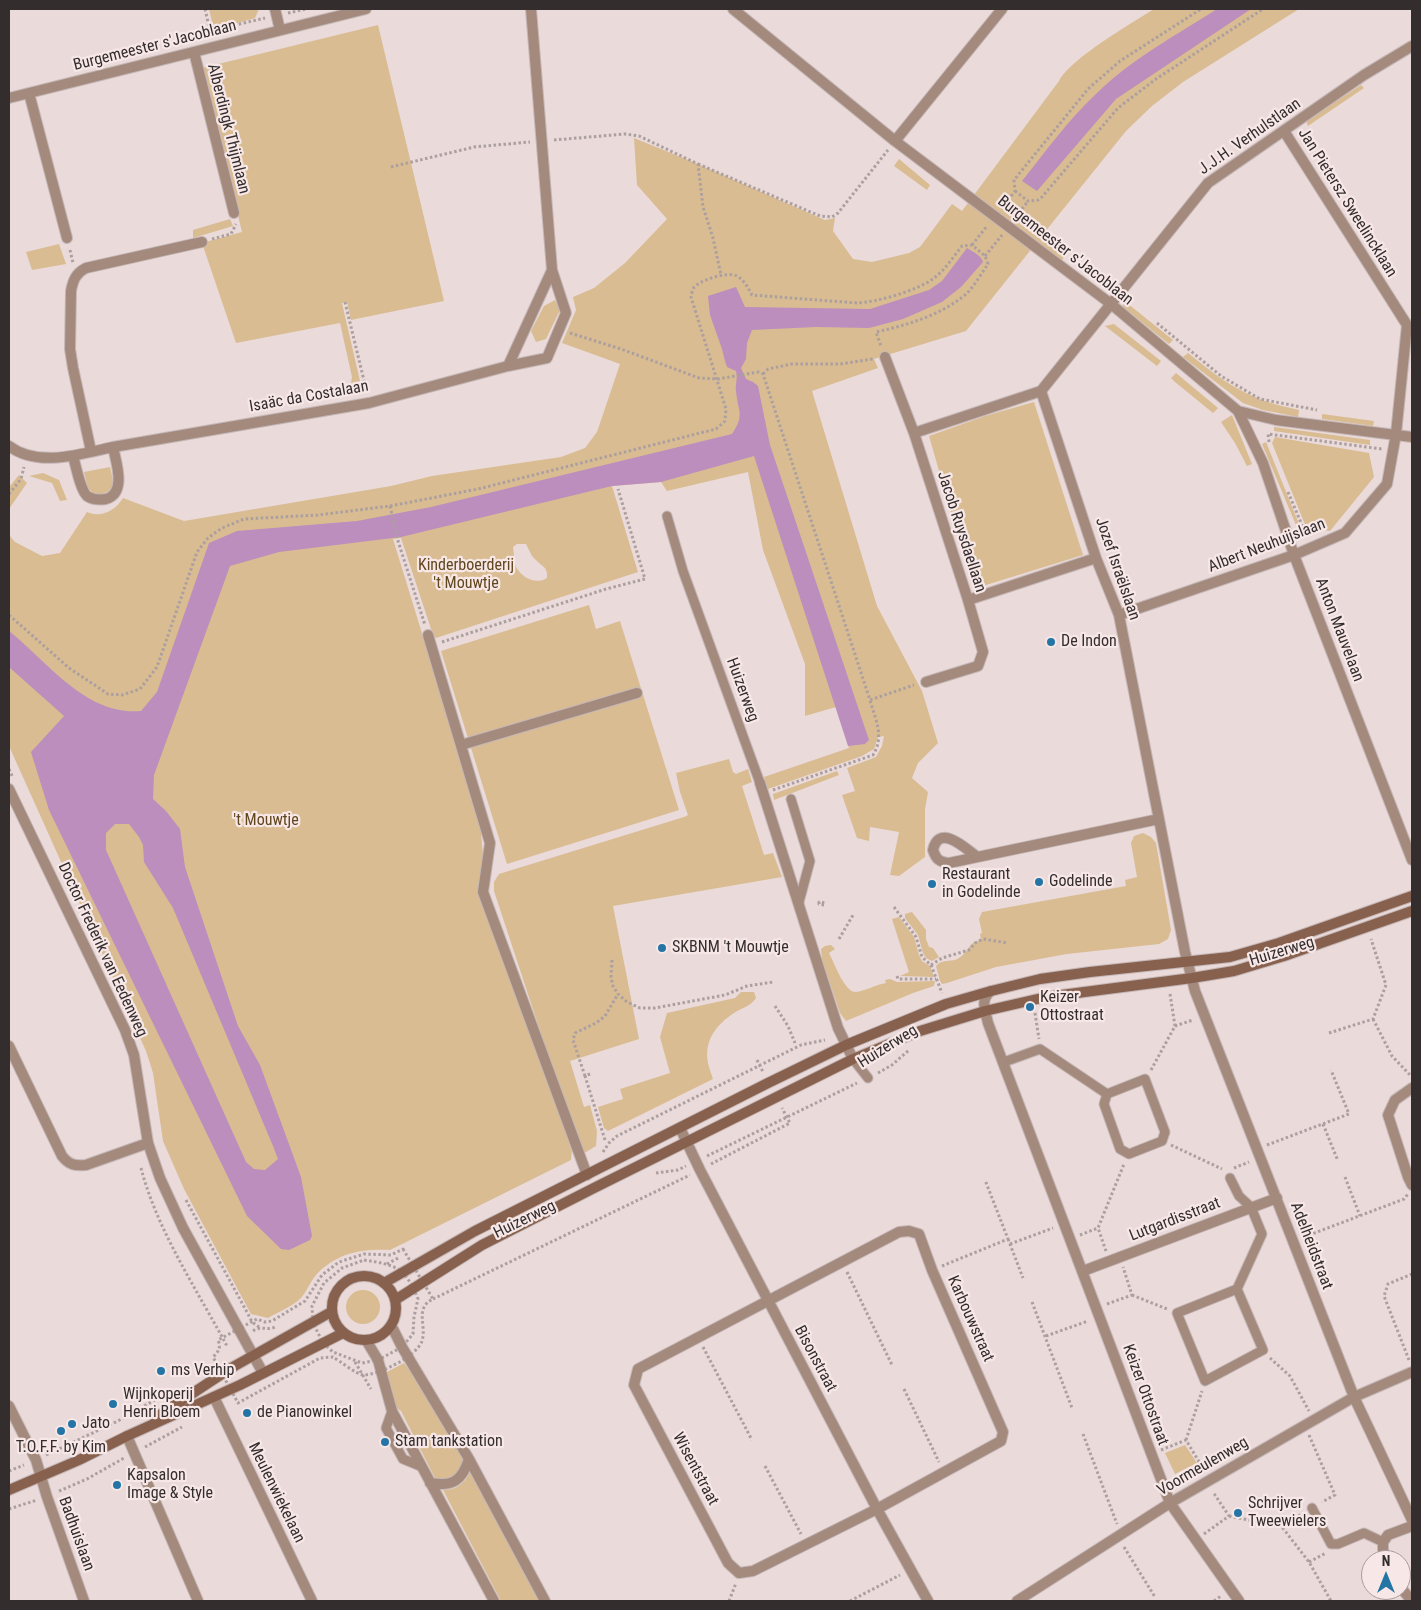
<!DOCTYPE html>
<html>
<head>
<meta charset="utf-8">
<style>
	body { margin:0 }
	#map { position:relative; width:1421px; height:1610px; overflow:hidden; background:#eadada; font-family:"Roboto Condensed",sans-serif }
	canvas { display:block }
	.frame { position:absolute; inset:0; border:10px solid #332d2d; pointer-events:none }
	.north { position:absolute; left:1361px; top:1550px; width:50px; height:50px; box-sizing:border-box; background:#f7e8e7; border:1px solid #a99d9d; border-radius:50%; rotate:0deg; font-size:14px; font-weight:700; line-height:20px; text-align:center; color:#332d2d }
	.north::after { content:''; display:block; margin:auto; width:18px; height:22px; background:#2474a5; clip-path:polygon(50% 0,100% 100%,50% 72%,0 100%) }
</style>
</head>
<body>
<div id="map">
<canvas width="1421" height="1610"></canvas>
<div class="frame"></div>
<div class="north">N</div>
</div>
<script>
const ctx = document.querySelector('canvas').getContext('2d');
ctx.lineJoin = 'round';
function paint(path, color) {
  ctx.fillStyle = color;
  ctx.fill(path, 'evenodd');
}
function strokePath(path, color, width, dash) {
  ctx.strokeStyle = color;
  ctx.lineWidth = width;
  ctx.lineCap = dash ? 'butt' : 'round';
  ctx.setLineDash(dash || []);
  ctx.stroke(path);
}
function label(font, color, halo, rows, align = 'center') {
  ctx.font = font + ' "Roboto Condensed",sans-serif';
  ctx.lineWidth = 4.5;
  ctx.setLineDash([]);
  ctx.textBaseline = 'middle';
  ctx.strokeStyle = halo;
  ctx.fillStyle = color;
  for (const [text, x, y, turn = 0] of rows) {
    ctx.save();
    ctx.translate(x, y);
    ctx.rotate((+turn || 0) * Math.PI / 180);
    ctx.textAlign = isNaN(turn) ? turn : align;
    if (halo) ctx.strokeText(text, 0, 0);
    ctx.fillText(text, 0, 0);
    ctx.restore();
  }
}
paint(new Path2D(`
	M209,9h50l-4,9 -41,12z
	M1154,9h145l-116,73 -31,24 -26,25 -86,107 25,18 -3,4 -25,-18 -71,89 -92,28 4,9 -66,23 65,215 45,85 16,52 -20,20 -6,15 16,14 -3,17v48l-26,19 -9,-1 9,-43 -29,-5 -1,14 -12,-3 -15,-43 13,-4 -8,-23 29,-11 6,-11 2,-10 -6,1 -4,12 -12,7 -94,33 -4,-12 85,-29 -13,-41 -31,9v-52l-42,-114 -15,-78 -81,19 -6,-9 -49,4 26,86 -202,66 -3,-3 -32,-97 -8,1 87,283 3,33 -2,33 91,262 -1,10 -181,90c-30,-1 -53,3 -74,25 -6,7 -9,16 -15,23 -8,8 -23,14 -33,20l-17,-4 -67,-125 -21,-48 -10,-68 -7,-22 -137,-305v-211l6,7 27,14 18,-3 27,-41c14,6 28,-1 36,-14l61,23 207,-35 41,-10 129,-19 24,-9 12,-16 23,-68 -58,-21 14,-33 -3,-13 21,-9 31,-25 42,-44 -30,-34 -3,-47 64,26 127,56 10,-2 -2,13 20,28 19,3 37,-9 11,-6 32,-43 10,7 97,-130c11,-22 73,-58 95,-72zM517,544h9l6,12 7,7 6,5 2,5v5c-11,7 -25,0 -31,-11 -2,-6 -2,-13 -3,-20z
	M378,25l66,276 -93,19 -4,-18 -5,1 18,78 -9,2 1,-6 -12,-54 -104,20 -34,-100 40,-11 -40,-164z
	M1361,85l3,3 -56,38 -2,-5z
	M899,159l31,26 -3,5 -33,-24z
	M230,219l3,7 -40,12v-8z
	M59,244l7,20 -34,6 -6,-18z
	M1122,299l51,41 -4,4 -46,-37z
	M555,300l5,10 -14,29 -10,3 -5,-11 13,-25z
	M1114,324l47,37 -4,5 -52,-40z
	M1188,353c23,19 48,38 77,48 11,4 23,6 34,9l-1,7 -35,-7 -20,-7 -60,-46z
	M1176,373l42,35 -5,5 -38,-31 -4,-4z
	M1034,402l49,153 -110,34 -44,-153 56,-20z
	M1322,414l52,7 -1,5 -51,-7z
	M1232,415l20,49 -5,2 -12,-23 -14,-21z
	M1274,427l96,13v5l-96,-14z
	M1275,437l94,16 5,24 -44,54 -24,-4 -34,-84z
	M1266,442l33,82 -3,1 -34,-81z
	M110,467c1,5 3,11 3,16 -1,10 -15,15 -22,8 -5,-4 -5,-13 -7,-19z
	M43,473l16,7 8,20 -7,1 -8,-18 -23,-7z
	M19,475l8,8 -18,26v-22z
	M589,605l7,24 24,-8 59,189 -172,54 -66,-213z
	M729,759l4,13 3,2 12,-5 4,13 -10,4 22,69 9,-2 9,24 -169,29 26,133 -69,22 14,46 6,-2 7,26 -1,15 -15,9 -87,-264v-9l5,-8 185,-57 4,-2 -8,-23 -4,-19z
	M837,771l2,4 -65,25 -1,-6z
	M1143,833l8,4 5,6 15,87 -3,9 -9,5 -92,10 -71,13 -49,16 -5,1 -2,-3 -4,-15c7,-8 16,-3 23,-8 10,-6 9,-16 22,-18l-1,-6 2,-1 -3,-14 3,-7 144,-26 -1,-6 12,-3 -6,-34 3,-7z
	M912,912l14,18v9l3,8 4,1 6,9 -7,4 -6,-3 -3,-5 -5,-18 -13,-17v-4z
	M899,917l15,20 5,18 3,6 8,5 4,11 -34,-1 9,-4 -17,-53z
	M831,945l4,4 -6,4c5,9 15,38 26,39 7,0 23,-8 31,-9l-1,-3 5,-1 7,3 38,-1 -1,5 -21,7 -67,28 -6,-8 -18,-53 -1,-11 4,-3z
	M741,992h13l2,6c-6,9 -13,9 -22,15 -18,12 -30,27 -26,50 1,5 3,10 5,16l-105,52 -4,-3 -6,-21 25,-8 -3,-10 50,-16 -10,-36 7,-24 68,-15z
	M346 1307a17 17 0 1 1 34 0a17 17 0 1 1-34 0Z
	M404,1363l21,28 39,71c-7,14 -14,18 -29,16l-34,-67 -8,-5 -6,-34z
	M1185,1445l12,18 -22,11 -10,-21z
	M470,1472l69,129h-38l-58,-111c13,0 21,-6 27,-18z`), '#d9bc92');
paint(new Path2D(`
	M1217,9h34l-135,90 -79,92 -15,-10c24,-30 47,-62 75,-88 33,-33 81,-59 120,-84z
	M967,248c6,4 14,7 16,14l-22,25 -19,15 -39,17 -34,9 -53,-1 -64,3 -5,13 -1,16 -5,9 5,11 7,3 5,4 12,59 99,295 -4,4 -17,2 -94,-290 -93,26 -49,4 -211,51 -122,15 -49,14 -76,209 -1,24 13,12 14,18 5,38 53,159 22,39 41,112 11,59 -2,4 -21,10 -8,-1 -34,-33 -198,-406 -18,-58 33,-36 -55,-49v-36c39,31 77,85 132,80l16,-19 52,-149 28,-12 120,-10 74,-14 301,-73c13,-19 6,-22 4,-43 -1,-7 2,-11 0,-20l-9,-4 -2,-6 -3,-12 -12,-34 -2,-19 28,-9 9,20 125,2 59,-19 13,-9zM115,824h14l10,13 4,8 1,17 29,46 100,238 5,13 -13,11 -11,-1 -8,-7 -140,-312v-17z`), '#bb8ebd');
const service = new Path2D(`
	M667,516l16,55 77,212
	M791,799l19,62 -11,41
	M853,1059l15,19
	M1004,1062l36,-13 67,45
	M1145,1079l20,53 -3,9 -33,13 -9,-5 -16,-45 3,-10z
	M1230,1178l9,18 12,11 11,27 -25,55
	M1237,1289l26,61 -58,31 -28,-68z
	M392,1411l-6,17 17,31 17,7
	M1312,1508l19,36h7l26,-11 19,9`);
const minor = new Path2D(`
	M275,9l5,21
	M733,9l162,132 216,163 127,107 38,9 136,17
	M194,52l40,161
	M29,93l38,145
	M9,98l357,-89
	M895,141l107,-132
	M885,357l29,76 54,167 15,52 -5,14 -52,16
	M508,366l44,-96
	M1041,391l55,167 23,57 66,337 10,39 159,406 58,123
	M1238,411l25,52 31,92 118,305
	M914,433l127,-42 167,-208 156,-108 48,-29
	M9,446c29,22 72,8 104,1l256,-44 139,-37 39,-8 19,-45 -14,-43 -21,-261
	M91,451l-18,-83 -3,-19 1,-58c2,-11 5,-18 15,-23l116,-26
	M73,456c3,10 7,33 14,40 6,4 13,4 19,3 21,-6 10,-37 7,-52
	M968,600l128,-42
	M1119,615l175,-60 51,-22 42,-49 9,-50 11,-109 -123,-194
	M428,635l62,208 -7,49 104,283
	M461,745l176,-52
	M760,783l78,245 15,31
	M976,856c-11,-8 -37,-33 -43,-6 3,9 6,12 16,13l210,-44
	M991,991c-11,8 -6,19 -3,32l182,480 69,98
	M9,1046l53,110c7,9 13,10 24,9l62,-22
	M1412,1088l-17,12 -7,15 20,62 4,8
	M680,1128l20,42 177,339 51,92
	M909,1231l10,3 13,36 71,162 -2,9 -124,68 -124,62 -14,2 -11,-10 -94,-178 4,-16 261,-137z
	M1083,1271l194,-73
	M214,1397l98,204
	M9,1406l27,54 11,37 37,104
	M127,1436l71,165
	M1387,1560l-4,-10v-8l5,-7 24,-9
	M1401,1588l11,13
	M1017,1601l153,-98 184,-106 58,-25`);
const tertiary = new Path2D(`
	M9,789l116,241 9,25 14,88 12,35 23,50 80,145
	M391,1325l11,22 67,112 76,142
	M366,1340l12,20 14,51 102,190
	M430,1483c22,4 32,-2 39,-24`);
const secondary = new Path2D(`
	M332 1308a32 32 0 1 1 64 0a32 32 0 1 1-64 0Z
	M384,1283l91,-52 293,-148 78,-38 100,-41 45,-13 49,-12 50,-7 140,-15 49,-14 133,-47
	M395,1300l87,-55 112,-57 259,-129 67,-28 65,-20 61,-14 146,-19 42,-7 50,-15 128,-45
	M155,1418l76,-50 100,-56
	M9,1490l70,-30 48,-24 113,-51 103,-52`);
strokePath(service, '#c5b7b7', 11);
strokePath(minor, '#c5b7b7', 12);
strokePath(tertiary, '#c5b7b7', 12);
strokePath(secondary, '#c5b7b7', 12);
strokePath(new Path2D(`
	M205,9l5,22
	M288,13l18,-4
	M212,36l-2,-5 55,-13
	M554,140l71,-6 14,2 59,28 5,43 10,31 8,37
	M698,164l122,52 12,1 6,-4 50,-63
	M391,167l83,-20 56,-5
	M1015,191l13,10 10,-1 3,-2 77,-90 38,-29 107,-70
	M1002,208l13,-17 -1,-11 74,-91 32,-28 81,-52
	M1016,217l12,-16
	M212,239l19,-5 5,-10
	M972,245l15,-19
	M70,250l3,13
	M985,256l17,-21
	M345,302l22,91
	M1157,323l64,53 39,23 57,11
	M570,333l51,16 78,29 19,1 40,-7 5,2 107,326 44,-15
	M763,374l5,-5 24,-5h48l33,-5
	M1269,442l-1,-8 114,15
	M1288,492l19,45
	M9,494l12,-15 3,-12
	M390,506l8,35 27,84
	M9,615l60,53 39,26 14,1 18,-6 17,-22 40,-115 11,-14 14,-10 22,-9 74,-4 72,-9 88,-17 238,-60 9,-8 1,-12 -35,-112c1,-2 1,-7 2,-8 5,-9 35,-18 44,-13 8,5 11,12 15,19l105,8c20,-1 60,-12 77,-25 11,-8 19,-21 28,-32l10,-1 13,11 3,8c-7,10 -14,23 -23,31 -26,21 -58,30 -89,37l5,14
	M442,642l164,-53 39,-10 -27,-90
	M9,769l4,9
	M773,790l100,-35c12,-19 2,-36 -3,-55
	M824,905l-5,-1v-2l7,1
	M894,907l22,30 6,20 9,8 11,28
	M839,939l14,-24
	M612,960l-1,17 2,9 5,8 9,8 13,6h15l70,-13 22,-9 26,-4
	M931,965l11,-7 27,-8 6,-7 8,-4 25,4
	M897,976l1,3h38
	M1170,994l5,32
	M775,1006l13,20 7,17
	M1035,1013l4,26
	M1373,1019l19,37 19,20
	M1329,1033l44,-14 13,-34 -15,-46
	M757,1060l6,12
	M1151,1070l24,-44 18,-6
	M878,1073l14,-8 17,-15
	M590,1074l-5,2 20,64
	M585,1076l-12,-36 2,-7 21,-10 9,-7 13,-22
	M1323,1124l15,37
	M1171,1145l51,24
	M1267,1145l82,-31 -18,-44
	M603,1152l6,-9 8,-7 184,-91 24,-5
	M707,1156l150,-73
	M711,1164l79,-41 -8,-15
	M141,1168c16,62 56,122 86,178
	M1234,1168l15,-6
	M656,1173l22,-3 8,-4
	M1345,1177l15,39
	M186,1200l62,114 4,8 7,5
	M1080,1235l18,-7
	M1304,1237l100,-38 4,-5
	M1008,1239l15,39
	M1010,1244l43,-16
	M403,1249l30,50c-19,9 -6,27 -11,42 -5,15 -43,34 -59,34 -7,-1 -23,-14 -30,-18l-13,1 -82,45 -25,-46c6,-6 8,-9 5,-17l39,-21 8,3 7,-1 33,-20 17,-26 17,-13 25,-8 27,1z
	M1106,1251l-8,-23 26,-64
	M364,1260c32,5 41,7 54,39l-4,18 -1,17 -11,13 -24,13 -16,3 -29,-11 -10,-9 -10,-20 -1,-17 12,-23 18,-15z
	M387,1264l13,-7
	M942,1266l66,-27 -23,-59
	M847,1272l45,93
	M1132,1295l35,14
	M433,1299l257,-124
	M1032,1302l40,106
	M1107,1304l25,-9 -9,-28
	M253,1331c9,-6 13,0 22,-4
	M1046,1336l42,-15
	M703,1347l49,93
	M1270,1358l20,18 19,35
	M1409,1360l-25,-64 4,-12 24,-10
	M355,1362l16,27
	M904,1389l35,73
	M1083,1434l34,90
	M1309,1435l26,60 -13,7
	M1186,1440l16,-49
	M145,1447l37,-20
	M1161,1450l25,-10 18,30
	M46,1455l72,-34 47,-27
	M765,1466l36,68
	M9,1471l15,-6
	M59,1491l28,-12 37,-21
	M9,1509l28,-9
	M1229,1516l53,11 27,35 22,39
	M1282,1527l1,-2 19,-11
	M1204,1534l25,-18 -16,-24
	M1124,1547l31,50
	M1309,1562l17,-9
	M729,1601l7,-18
	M850,1601l50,-26
	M1214,1601l7,-5`), '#ac9f9f', 3, [2.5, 2.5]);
strokePath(service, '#a48a7d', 9);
strokePath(minor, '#a48a7d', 10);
strokePath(tertiary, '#a48a7d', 10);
strokePath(secondary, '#87614e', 10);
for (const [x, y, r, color] of [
	[1051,642,5,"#2474a5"],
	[1039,882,5,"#2474a5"],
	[932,884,5,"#2474a5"],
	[662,948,5,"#2474a5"],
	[1030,1007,5,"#2474a5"],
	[161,1371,5,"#2474a5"],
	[113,1404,5,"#2474a5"],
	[247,1413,5,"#2474a5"],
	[72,1424,5,"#2474a5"],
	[61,1431,5,"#2474a5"],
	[385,1442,5,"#2474a5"],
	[117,1485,5,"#2474a5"],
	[1238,1513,5,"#2474a5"]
]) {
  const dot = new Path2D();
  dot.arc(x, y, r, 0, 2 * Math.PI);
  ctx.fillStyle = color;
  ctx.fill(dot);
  strokePath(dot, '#f7e8e7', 2);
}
label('16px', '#332d2d', '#f7e8e7', [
	["Burgemeester s'Jacoblaan",155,46,-14],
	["Alberdingk Thijmlaan",228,129,76],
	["J.J.H. Verhulstlaan",1250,137,-35],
	["Jan Pietersz Sweelincklaan",1347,203,58],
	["Burgemeester s'Jacoblaan",1065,251,38],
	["Isaäc da Costalaan",309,397,-10],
	["Jacob Ruysdaellaan",961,532,72],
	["Albert Neuhuijslaan",1267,546,-21],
	["Jozef Israëlslaan",1117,569,71],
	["Anton Mauvelaan",1339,630,69],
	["Huizerweg",742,690,70],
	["Doctor Frederik van Eedenweg",102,950,65],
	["Huizerweg",1282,952,-17],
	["Huizerweg",888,1047,-32],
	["Huizerweg",525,1220,-26],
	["Lutgardisstraat",1175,1220,-21],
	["Adelheidstraat",1311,1246,69],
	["Karbouwstraat",970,1319,66],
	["Bisonstraat",815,1359,62],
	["Keizer Ottostraat",1145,1395,70],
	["Voormeulenweg",1203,1467,-30],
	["Wisentstraat",695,1469,62],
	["Meulenwiekelaan",276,1493,64],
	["Badhuislaan",76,1534,70]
]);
label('16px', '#60461c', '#f7e8e7', [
	["Kinderboerderij",466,566],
	["'t Mouwtje",466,584],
	["'t Mouwtje",266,821]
]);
label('16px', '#332d2d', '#f7e8e7', [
	["De Indon",1061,642],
	["Restaurant",942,875],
	["in Godelinde",942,893],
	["Godelinde",1049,882],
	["SKBNM 't Mouwtje",672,948],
	["Keizer",1040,998],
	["Ottostraat",1040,1016],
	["ms Verhip",171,1371],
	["Wijnkoperij",123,1395],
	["Henri Bloem",123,1413],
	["de Pianowinkel",257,1413],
	["Jato",82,1424],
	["Stam tankstation",395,1442],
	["T.O.F.F. by Kim",61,1448,"center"],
	["Kapsalon",127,1476],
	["Image & Style",127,1494],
	["Schrijver",1248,1504],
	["Tweewielers",1248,1522]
], 'left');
</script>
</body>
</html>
